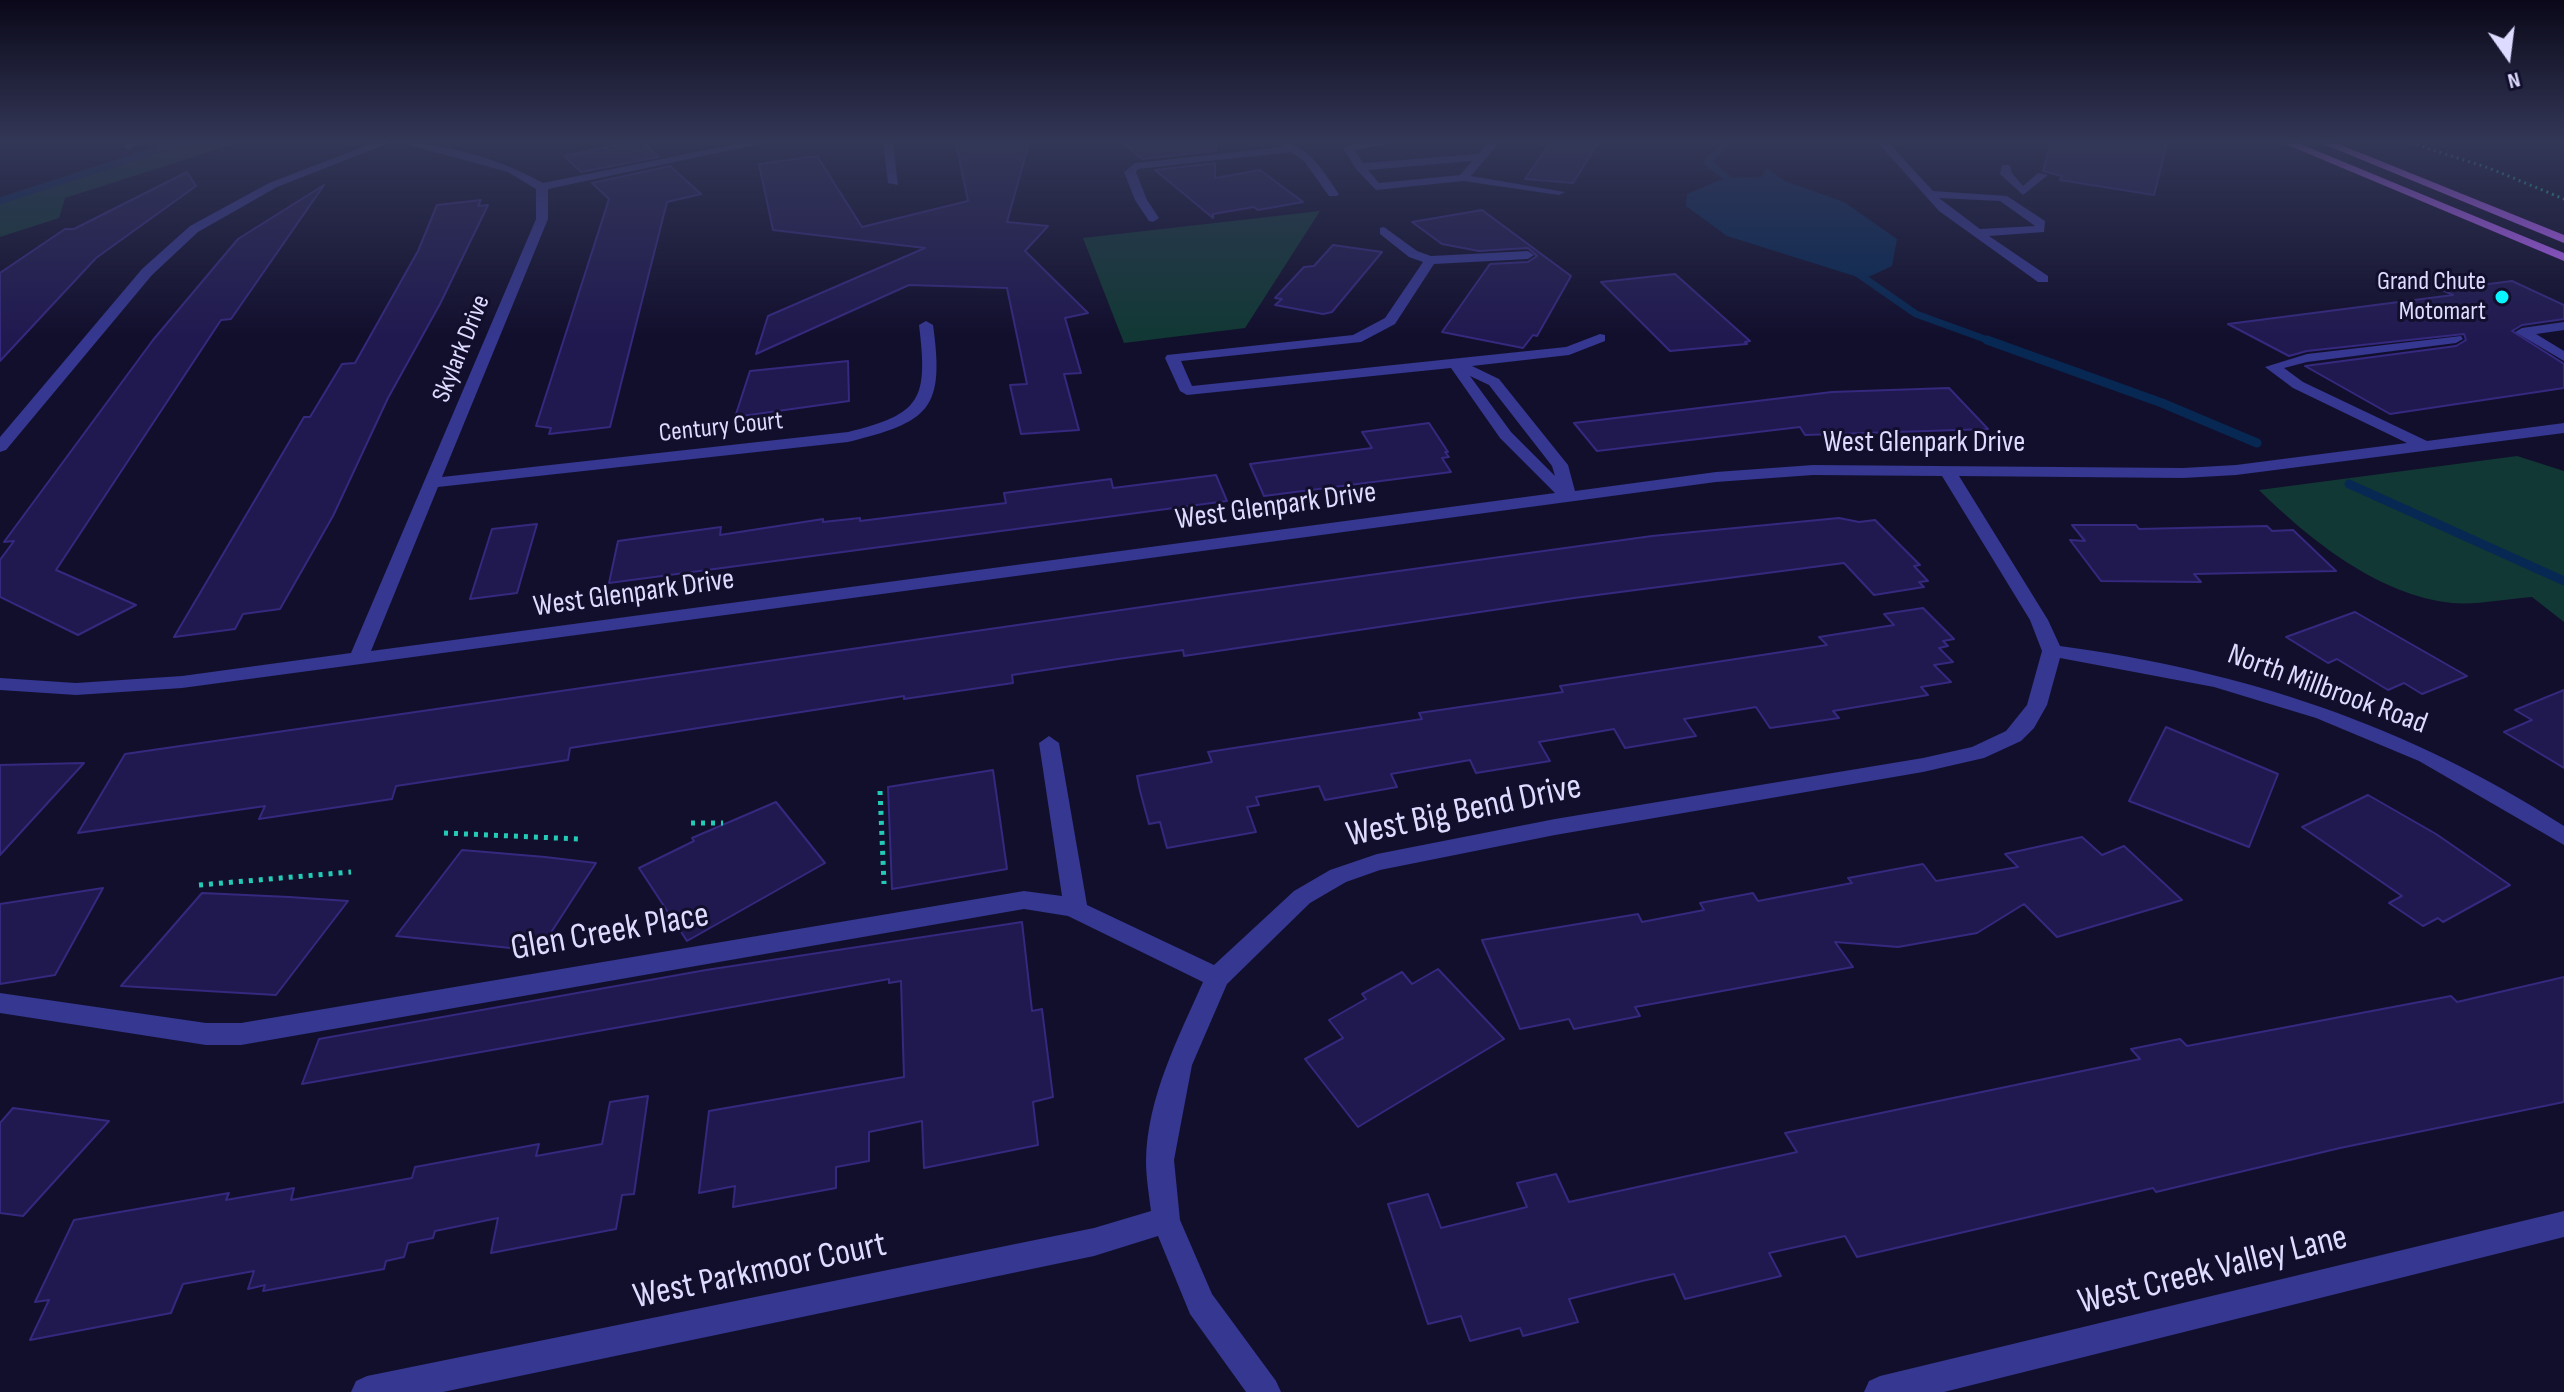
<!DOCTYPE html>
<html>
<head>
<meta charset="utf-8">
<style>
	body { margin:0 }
	#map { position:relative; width:2564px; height:1392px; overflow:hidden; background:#120f2d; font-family:"Sofia Sans Condensed",sans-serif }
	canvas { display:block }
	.north { position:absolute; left:2468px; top:16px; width:80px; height:80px; -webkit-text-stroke:6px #120f2d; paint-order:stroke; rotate:166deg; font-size:22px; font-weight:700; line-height:32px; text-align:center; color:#dddbff }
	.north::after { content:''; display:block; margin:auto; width:28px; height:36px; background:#dddbff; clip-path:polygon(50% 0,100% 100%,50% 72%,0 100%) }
</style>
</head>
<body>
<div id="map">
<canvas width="2564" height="1392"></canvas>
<div class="north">N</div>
</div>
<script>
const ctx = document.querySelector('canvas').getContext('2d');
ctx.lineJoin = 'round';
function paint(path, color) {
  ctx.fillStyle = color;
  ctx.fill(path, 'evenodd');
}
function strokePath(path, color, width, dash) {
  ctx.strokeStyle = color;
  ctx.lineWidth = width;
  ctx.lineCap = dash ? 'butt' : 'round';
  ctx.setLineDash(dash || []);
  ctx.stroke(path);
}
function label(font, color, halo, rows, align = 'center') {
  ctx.font = font + ' "Sofia Sans Condensed",sans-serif';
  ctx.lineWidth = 6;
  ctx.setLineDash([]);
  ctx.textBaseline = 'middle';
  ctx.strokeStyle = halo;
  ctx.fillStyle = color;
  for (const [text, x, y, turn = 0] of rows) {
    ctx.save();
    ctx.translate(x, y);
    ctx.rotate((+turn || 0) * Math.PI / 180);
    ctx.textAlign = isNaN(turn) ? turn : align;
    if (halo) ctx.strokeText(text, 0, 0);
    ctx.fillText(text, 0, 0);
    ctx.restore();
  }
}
paint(new Path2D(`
	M181,143h56l-172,55 -6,20 -59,19v-34z
	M1320,211l-75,117 -121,15 -41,-105z
	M2517,456l47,15v151l-32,-25c-26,2 -55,8 -80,6 -74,-8 -142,-63 -193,-113z`), '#113834');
paint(new Path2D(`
	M1766,168l19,13 59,21 53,37 -5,27 -28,13 -137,-43 -41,-30 1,-12 38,-16 37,-1z`), '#072853');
strokePath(new Path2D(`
	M1727,143l-20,19 30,24
	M0,201l178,-58
	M1854,271l62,43 77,28`), '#072853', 7);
strokePath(new Path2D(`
	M1987,340l175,63 95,40
	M2349,484l215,97`), '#072853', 9);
const building = new Path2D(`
	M628,143h16l15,14 -78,15 -17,-16z
	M956,143h73l-22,79 41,4 -23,25 63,62 -23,5 16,55 -17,1 15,56 -58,4 -11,-49 17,-1 -20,-96 -98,-3 -153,69 12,-38 157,-68 -152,-18 -14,-66 58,-8 45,71 106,-26z
	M1123,143h93v8l-74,8z
	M1550,143h48l-25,40 -48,-4z
	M2051,143h116l-13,52 -94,-15 2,-4 -19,-5z
	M1215,163v15l45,-8 43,32 -45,8 -4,-3 -41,7v4l-58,-48z
	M670,166l31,28 -34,8 -57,225 -61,7 2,-6 -15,-2 73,-227 -17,-16z
	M187,172l9,14 -100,72 -96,103v-88l65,-44h9z
	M324,185l-93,134 -10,1 -165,250 80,35 -58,30 -78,-38v-37l14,-19 -10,1 149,-202 85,-101z
	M481,200l-3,6 10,-1 -48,99 -52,94 -55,118 -53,93 -37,5 -8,15 -61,8 130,-220h6l32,-53 13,-1 63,-112 19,-46z
	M1482,210l89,66 -34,60 -4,-1 -10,13 -81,-16 48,-68 38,-2 9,-6 -9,-8 -49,3 -37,-7 -30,-22z
	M1333,245l49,7 -50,60 -9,2 -48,-9 7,-6 -7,-1 29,-31 10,-1z
	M1675,274l75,67 -5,1 2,2 -77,7 -69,-69z
	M2512,281l52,24v14l-42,6 -10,6 52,33v24l-174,26 -85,-48 151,-20 10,-6 -2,-6 -157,17 -18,5 -61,-32 225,-29 -11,-5z
	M848,361l1,40 -114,16 15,-46z
	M1949,388l39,41 -183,6 -5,-8 -203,24 -23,-28 258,-31z
	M1429,423l19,29h-3l4,5 -7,1 9,14 -187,24 -14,-32 122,-16 -10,-16z
	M1216,475l11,26 -618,82 9,-42 103,-14 -1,8 103,-16v3l37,-4v3l146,-18 -2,-10 107,-14 2,9z
	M1839,518l20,4 16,-2 45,45 -6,1 14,15 -9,1 5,5 -50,8 -30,-32 -270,35 -390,58 -1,-6 -65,9 -106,16 1,8 -109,16v-3l-334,52 -2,12 -172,26 -4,13 -133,20 6,-13 -187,27 47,-79 1100,-159 427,-59z
	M537,524l-20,69 -47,6 22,-70z
	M2072,525h64l3,4 128,-3 5,5 21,-1 43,41 -142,3 7,8 -100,-1 -31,-41 15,1z
	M1923,608l31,31 -11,2 5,5 -9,2 14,14 -19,3 17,17 -30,5 7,8 -95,16 6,7 -69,10 -14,-21 -72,12 12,17 -71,12 -11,-19 -75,13 11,19 -74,12 -6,-13 -79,14 6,13 -72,13 -6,-14 -63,11 3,8 -12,2 9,25 -89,16 -7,-26 -11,2 -9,-33 -3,-15 75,-14 -4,-10 214,-33 -3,-6 144,-21 -3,-6 267,-41 -8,-8 75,-12 -10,-11z
	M2355,612l112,64 -45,18 -18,-11 -16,7 -51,-31 -9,4 -42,-26z
	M2564,690v78l-60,-36 28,-12 -17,-10z
	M2166,727l112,47 -29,73 -120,-46z
	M84,763l-84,92v-90z
	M993,770l14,99 -115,20 -4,-102z
	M2368,795l68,39 74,51 -67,37 -5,-4 -15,8 -34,-23 13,-7 -100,-69z
	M776,802l49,61 -138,78 -48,-73 55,-27 -2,-3z
	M2082,837l20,18 22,-9 58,54 -125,37 -33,-33 -47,29 -79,14 -63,-5 18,25 -218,40 5,9 -66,13 -5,-10 -49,10 -38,-89 156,-26 4,8 62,-12 -4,-7 53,-10 5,8 94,-18 -4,-5 75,-14 13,17 82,-14 -13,-13z
	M462,850l83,7 51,6 -57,88 -143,-15z
	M103,888l-48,87 -55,9v-80z
	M202,893l87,4 59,4 -72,94 -155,-9z
	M1022,922l10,89 10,-2 11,88 -20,5 5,43 -114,23 -2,-47 -53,11v29l-33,6v21l-103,19 2,-21 -36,7 10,-82 195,-34 -3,-96 -12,2v-4l-587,105 17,-45 387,-69z
	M1438,969l66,70 -146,88 -53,-68 38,-21 -14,-18 37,-21 -4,-5 40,-22 10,12z
	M2564,977v125l-224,46 -184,44 -3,-4 -296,69 -12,-21 -76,17 12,23 -96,23 -11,-25 -32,7 -73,18 9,23 -55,14 -3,-8 -50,13 -9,-25 -33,8 -40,-120 40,-10 13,34 86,-21 -10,-24 39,-9 13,28 228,-50 -12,-19 355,-74 -9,-10 49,-10 7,7 264,-50 6,6z
	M648,1096l-14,98 -12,1 -6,34 -125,24 7,-35 -63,13 -2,7 -25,5 -4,14 -18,4 -2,8 -121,22 2,-6 -17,4 6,-18 -71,13 -12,29 -141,27 19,-40 -14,2 39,-82 155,-27 -3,7 68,-12 -3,12 121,-22 3,-11 124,-23 -3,12 66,-12 8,-42z
	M13,1108l96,13 -86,95 -23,-3v-90z`);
paint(building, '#201950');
strokePath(building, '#34297e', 2);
strokePath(new Path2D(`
	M2411,143l78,25 75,31`), '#24cab5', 3, [2, 4]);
strokePath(new Path2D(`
	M880,791l4,93
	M691,823h32
	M444,833l135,6
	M199,885l152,-13`), '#24cab5', 5, [4, 6]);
paint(new Path2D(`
	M127,143h11l-9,7 -5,-3z
	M373,143h16l-112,44 -79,45 -46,43 -146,175 -6,2v-15l142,-168 48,-43 79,-43z
	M402,143c44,0 103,18 141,40l198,-40h23l-216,46v30l-106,258 406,-45c74,-18 80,-33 71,-107l7,-4 7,4c12,85 -4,97 -85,117l-410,45 -67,164 1184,-158 -55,-55 -49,-70 -264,27 -7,-4 -15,-33 2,-3 186,-20 32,-17 38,-56 -14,-5 -29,-23v-6l4,-1 33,24 14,5 97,-5 6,4 -6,4 -94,5 -39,60 -34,18 -180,19 11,25 374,-39 34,-13 5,1v6l-36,14 -97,11 27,13 69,86 7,26 141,-19 97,-7 370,3 53,-3 171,-22 -114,-55 -28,-21 42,-13 154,-18 2,3 -7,4 -149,19 -23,6 19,14 124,59 137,-18v10l-328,42 -53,3 -224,-2 89,144 12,26c184,25 347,79 504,180v19l-145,-84 -103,-43 -102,-31 -154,-29 -13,47 -13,23 -13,13 -37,17 -61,14 -368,63 -175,35 -34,12 -36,21 -83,81 -35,81 -18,95 6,60 32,74 64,87 5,11h-35l-56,-78 -32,-78 -64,20 -651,136h-92l5,-11 11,-5 727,-148 57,-17c-2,-16 -5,-34 -5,-50 1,-63 32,-123 57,-179l-135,-66 -44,-7 -783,136h-35l-206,-32v-20l206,30h35l783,-132 38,5 -23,-153 10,-7 10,7 28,162 127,60 80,-74 36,-21 47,-16 178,-35 368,-61 49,-11 34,-16 21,-26 15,-54 -12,-31 -88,-144 -129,-1 -97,7 -1534,206 -106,7 -76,-5v-12l76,5 106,-7 169,-23 185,-434v-30l-28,-17zM1470,376l19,9 63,81 3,10 -44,-44z
	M883,143h10l5,42 -10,-2z
	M1280,143c29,0 44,30 59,51l-2,2h-8l-25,-35 -13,-9 -153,17 -2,3 11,28 12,18 -6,4 -4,-1 -14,-21 -11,-28 11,-9 148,-16z
	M1359,143h32l-36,7 8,13 115,-9 10,-11h11l-28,33 94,16 -6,3 -96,-14 -87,9 -20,-21 -13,-21zM1472,161l-12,14 -81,8 -11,-13z
	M1878,143h11l44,48 74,5 38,25 -1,11 -55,4 59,40v6h-10l-99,-71zM1939,198l61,3 35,25 -55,3z
	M2002,165h8l2,8 11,13 15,-13 10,2 -25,20 -23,-21z
	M2564,322v8l-28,4 28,17v10l-49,-29 7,-4z
	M2564,1211v26l-620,155h-80l5,-11 11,-5z`), '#353790');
paint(new Path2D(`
	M2283,143h15l266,110v8z
	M2321,143h15l228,92v8z`), '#ba62ff');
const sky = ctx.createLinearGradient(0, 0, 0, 338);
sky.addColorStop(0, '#0a0819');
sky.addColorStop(0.42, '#333757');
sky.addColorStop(1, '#33375700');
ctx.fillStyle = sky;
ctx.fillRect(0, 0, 2564, 338);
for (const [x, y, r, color] of [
	[2502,297,8,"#07f6ff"]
]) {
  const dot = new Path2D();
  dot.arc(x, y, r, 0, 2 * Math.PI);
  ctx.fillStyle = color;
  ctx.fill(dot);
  strokePath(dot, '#120f2d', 3);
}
label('26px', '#dddbff', '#120f2d', [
	["Grand Chute",2486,282],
	["Motomart",2486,312]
], 'right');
label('26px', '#dddbff', '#120f2d', [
	["Skylark Drive",462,349,-68],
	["Century Court",721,428,-6]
]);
label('30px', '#dddbff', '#120f2d', [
	["West Glenpark Drive",1924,443],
	["West Glenpark Drive",1276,507,-8],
	["West Glenpark Drive",634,594,-8],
	["North Millbrook Road",2327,690,20]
]);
label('36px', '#dddbff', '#120f2d', [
	["West Big Bend Drive",1464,812,-12],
	["Glen Creek Place",610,933,-10],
	["West Creek Valley Lane",2213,1271,-14],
	["West Parkmoor Court",760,1272,-12]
]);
</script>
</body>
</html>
